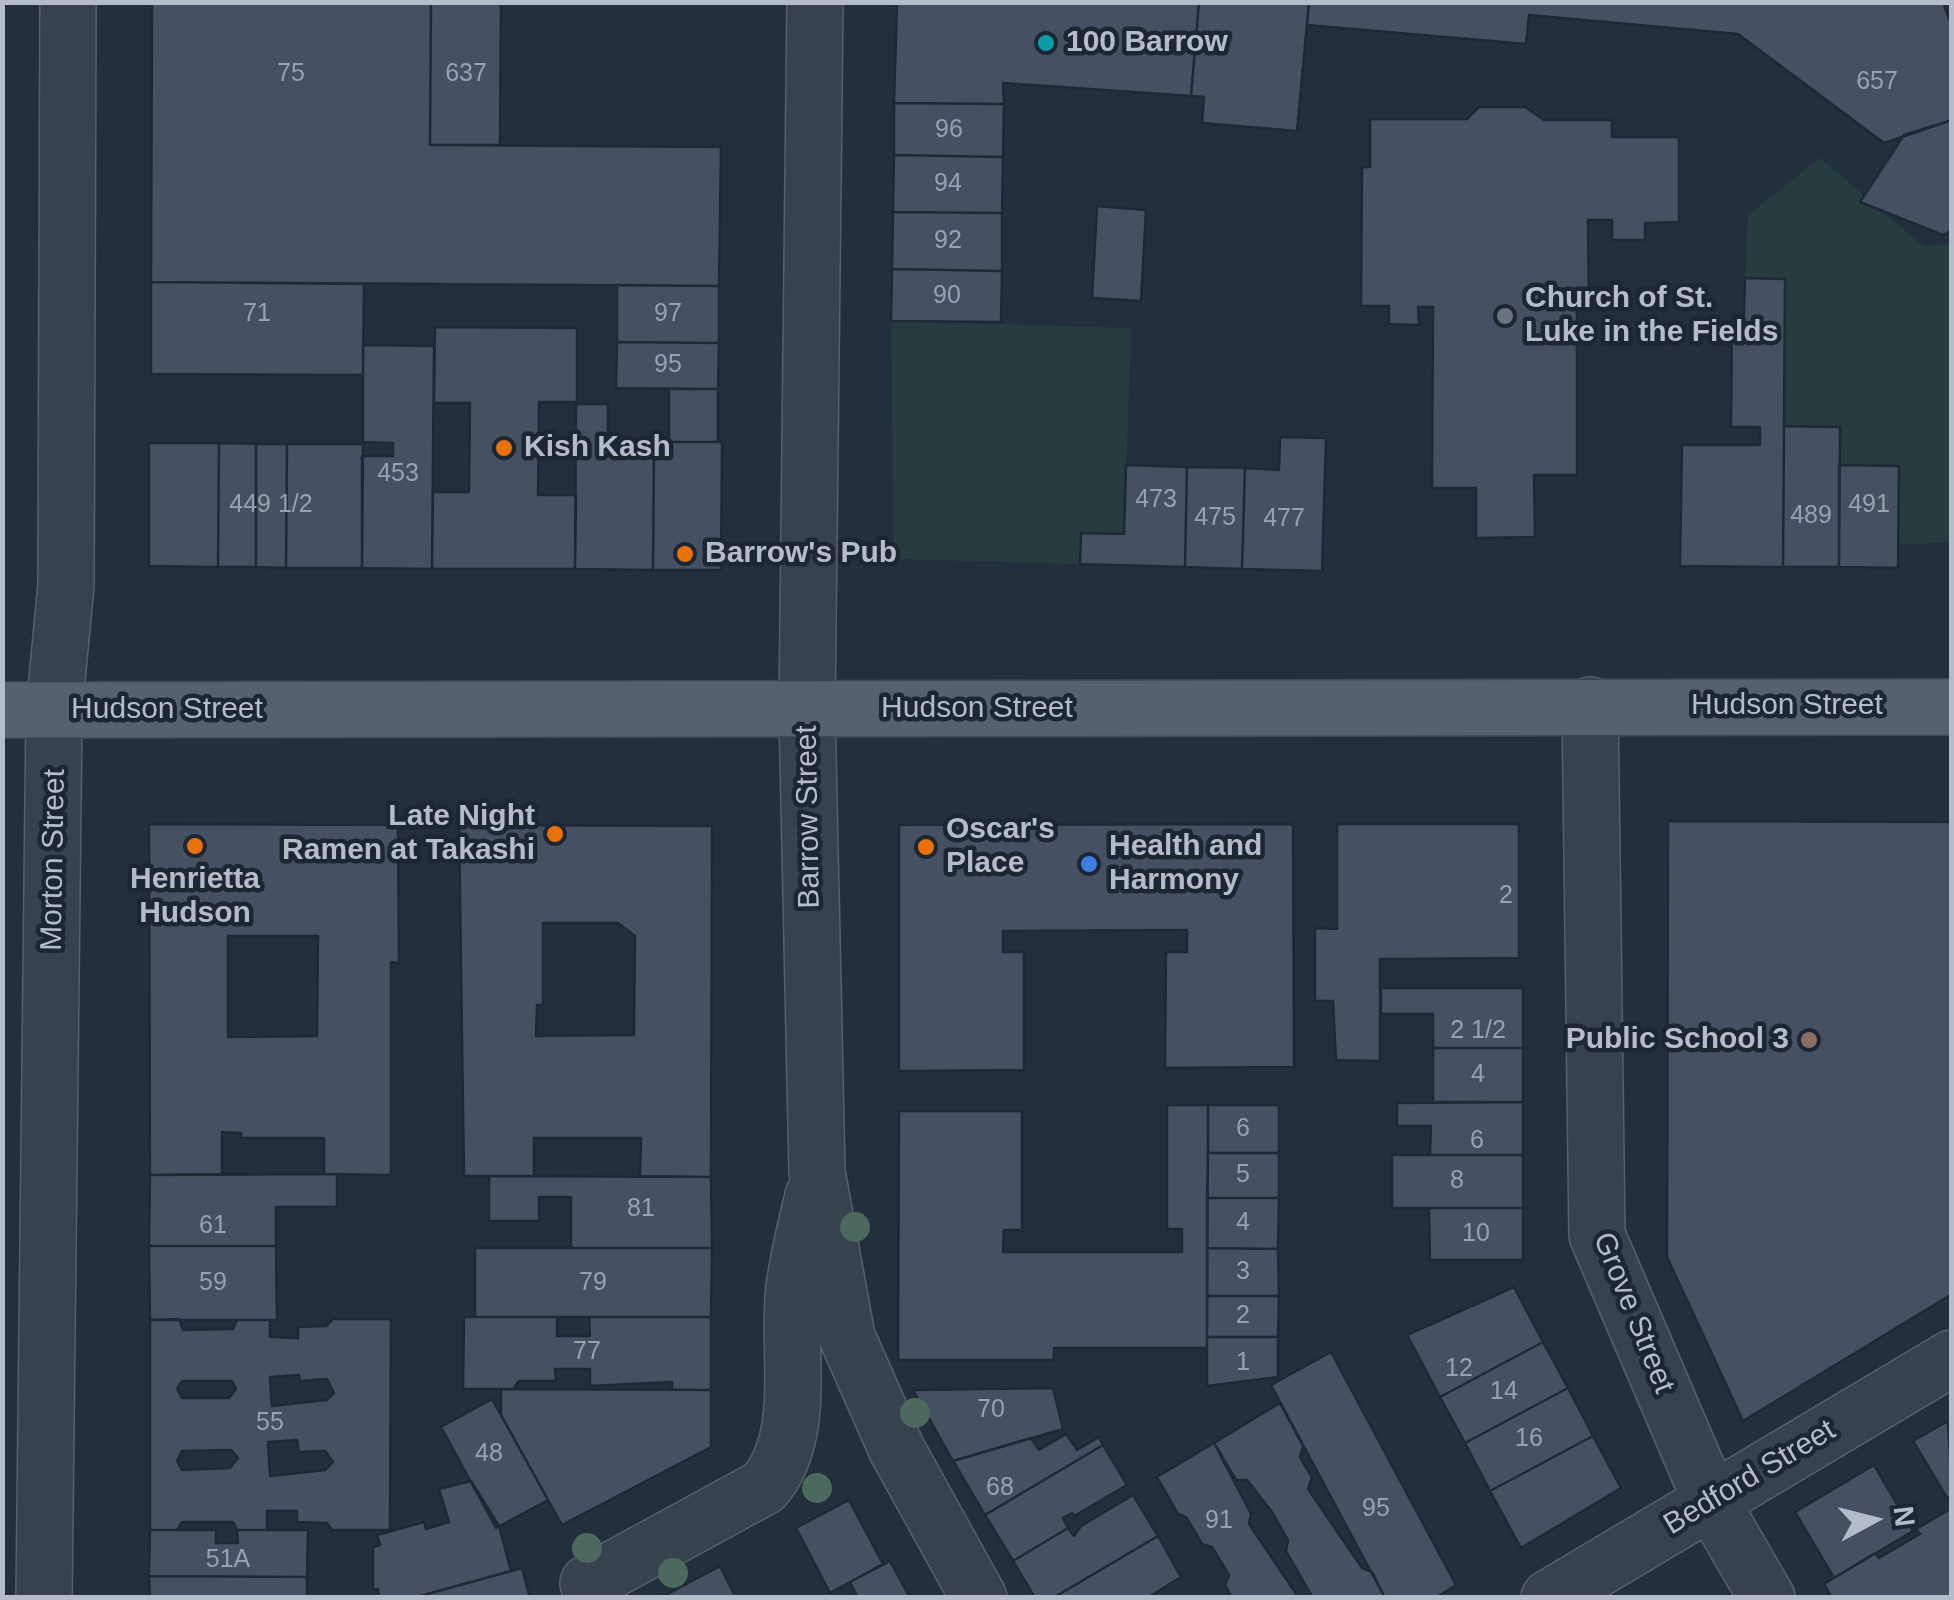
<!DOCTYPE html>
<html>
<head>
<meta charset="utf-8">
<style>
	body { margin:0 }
	#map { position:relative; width:1954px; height:1600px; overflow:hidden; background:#242f3e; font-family:Arial,sans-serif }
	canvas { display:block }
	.frame { position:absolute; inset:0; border:5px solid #b4bcc9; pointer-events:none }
	.north { position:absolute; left:1824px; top:1470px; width:100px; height:100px; -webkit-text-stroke:8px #1d2633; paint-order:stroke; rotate:83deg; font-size:28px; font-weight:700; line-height:40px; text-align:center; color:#b4bcc9 }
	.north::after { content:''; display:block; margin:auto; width:35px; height:45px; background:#b4bcc9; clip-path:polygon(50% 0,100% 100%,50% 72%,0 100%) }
</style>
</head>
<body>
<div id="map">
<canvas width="1954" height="1600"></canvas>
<div class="frame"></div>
<div class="north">N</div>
</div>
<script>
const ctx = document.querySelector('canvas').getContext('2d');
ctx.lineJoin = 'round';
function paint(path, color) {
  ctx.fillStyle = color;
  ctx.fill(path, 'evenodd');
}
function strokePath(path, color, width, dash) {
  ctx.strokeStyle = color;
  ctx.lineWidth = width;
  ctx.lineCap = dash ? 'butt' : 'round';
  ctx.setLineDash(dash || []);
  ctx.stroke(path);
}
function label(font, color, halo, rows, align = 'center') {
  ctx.font = font + ' Arial,sans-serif';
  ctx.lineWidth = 9;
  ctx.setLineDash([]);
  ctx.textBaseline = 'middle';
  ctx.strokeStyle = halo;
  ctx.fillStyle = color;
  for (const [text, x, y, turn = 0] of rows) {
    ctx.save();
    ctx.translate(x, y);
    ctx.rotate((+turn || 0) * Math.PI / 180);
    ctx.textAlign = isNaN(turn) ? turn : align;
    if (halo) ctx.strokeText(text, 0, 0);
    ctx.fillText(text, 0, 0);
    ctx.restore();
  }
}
paint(new Path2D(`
	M1820,158l104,89 27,-4v299l-52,3v-79l-60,-1v-37l-55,-2 1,-147 -40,-1 3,-63z
	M891,321l240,7 -7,206 -43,-1 -1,31 -186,-5z`), '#263c3f');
const building = new Path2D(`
	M152,2h279l-1,143 291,2 -2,139 -568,-4z
	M431,2h70l-1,143h-70z
	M897,2h302l-8,94 -188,-13 1,21 -110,-1z
	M1199,2h110l-12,129 -95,-8 2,-26 -13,-1z
	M1309,2h634l9,25v93l-68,23 -146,-109 -209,-19 -3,29 -219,-19z
	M894,103l110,1 -1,53 -109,-2z
	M1479,107h46l19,13h68v17h67v85l-34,1v17h-33v-20h-24l1,88h-12v167h-43l1,62 -59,1v-50h-44l1,-181h-15l1,18 -30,-1v-18h-28l1,-139h8v-48h97z
	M1952,120v111l-9,4 -83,-33 44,-67z
	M894,155l109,2 -1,56 -109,-1z
	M1097,206l49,4 -5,91 -49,-3z
	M893,212l109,1v58l-110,-2z
	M892,269l110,2 -1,51 -110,-1z
	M1745,278l40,1 -2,288 -103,-1 2,-121h78v-18h-29l1,-112h12z
	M151,282l213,2 -1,91 -212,-1z
	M617,285l102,1v57l-102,-1z
	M435,327l142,1v74h-38l-1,93h38l-1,74h-143l1,-77h36l1,-89h-36z
	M617,342l102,1 -1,46 -102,-1z
	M363,345l71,1 -2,223 -70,-1v-112h31v-13l-30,-1z
	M669,389h49v53h-49z
	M576,404h32v50l46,1 -1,115 -78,-1z
	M1784,426l56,1 -1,140h-56z
	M1280,437l46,1 -4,133 -80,-2 3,-101 34,2z
	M654,442h68l-1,128h-68z
	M149,443h70l-1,124 -69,-1z
	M219,443l37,1v123h-38z
	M256,444h31l-1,124 -30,-1z
	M287,444h76l-1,124h-76z
	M1126,465l61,2 -2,100 -105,-3 1,-31 43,1z
	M1839,465l60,1 -1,102 -59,-1z
	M1187,467l58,1 -3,101 -57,-2z
	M1668,821l284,1v472l-209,127 -76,-164z
	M149,824l249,1 1,138 -8,-1v213l-67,-1v-36h-83v-5l-19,-1v42l-72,1zM228,936h90l-1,100 -89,1z
	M1293,824l1,243 -129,1 1,-116h21v-22l-184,1v21h21v118l-125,1v-246z
	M1337,824h182v134l-139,1v102l-44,-1 -3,-59h-18v-73l22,1z
	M459,825l253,1 -1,351 -71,-1 1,-38h-107v38h-70zM543,923h75l17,13 -1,99 -98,1 1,-31h6z
	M1381,988h142v60h-90v-34h-52z
	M1433,1048h90v54h-90z
	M1523,1102v53h-93l1,-29h-34v-23z
	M1167,1105h41l-1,243h-153v12h-156l1,-249h123v119h-18l-1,22h179v-23h-15z
	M1208,1105h71v48h-71z
	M1208,1153h71v45h-72z
	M1392,1155h131v53h-131z
	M337,1174v33h-61v39h-127l1,-71z
	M489,1176l222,1 1,71h-141v-51h-32v24h-50z
	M1207,1198h72l-1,51 -71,-1z
	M1429,1208h94v52h-93z
	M149,1246h127l1,74h-127z
	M475,1248h237l-1,69h-236z
	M1207,1248l71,1 1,47h-72z
	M1514,1287l29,55 -103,55 -33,-62z
	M1207,1296h72l-1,41h-71z
	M464,1317h93v19h33l-1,-19h122v73h-39v-8l-82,4v-17h-35l1,12h-37l-6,8h-50z
	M179,1319l4,11 50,-1 4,-9h33v17l28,1v-11l28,-1 7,-7h58l-1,211h-58l-5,-7 -30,-1v-11h-30v19h-30l-4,-8h-51l-5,8h-27v-210zM299,1375l1,6 27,-2 7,14 -7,7 -55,6 -2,-29zM182,1381h50l4,8 -7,9h-47l-5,-9zM297,1440l2,12 26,-1 8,11 -8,8 -55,6 -2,-34zM231,1450l7,8 -8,10 -48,2 -5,-9 5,-10z
	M1207,1337h71v40l-71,9z
	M1543,1342l25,46 -103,55 -25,-46z
	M1331,1352l125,233 -21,13h-50l-114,-213z
	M1053,1388l10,41 -110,32 -40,-71z
	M1568,1388l25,48 -103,55 -25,-48z
	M501,1389l210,1v57l-149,78 -61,-110z
	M492,1399l56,101 -52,28 -55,-101z
	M1280,1403l23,43 -3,11 12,21 -4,11 54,79 10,4 13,26h-72l-27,-47 2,-11 -16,-28 -25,-32h-11l-22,-37z
	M1948,1421l4,75 -5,2 -34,-57z
	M1066,1434l11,16 22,-13 4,8 -118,70 -32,-54 78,-23 8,12z
	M1593,1436l28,52 -100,60 -31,-57z
	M1214,1443l37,71 -2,10 50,74h-67l-7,-13 4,-10 -17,-28 -10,-3 -16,-27 -8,-3 -21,-37z
	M1103,1445l24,40 -53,31 -2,-3 -9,5 5,10 -55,33 -28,-46z
	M1874,1465l39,66 -79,47 -39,-66z
	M471,1481l28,45 12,45 -98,27h-34l-1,-9 -5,1v-43l7,-2 -3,-10 47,-13 2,7 23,-7 -10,-33z
	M1133,1495l25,41 -105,62h-18l-22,-37 55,-33 6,8 7,-10z
	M849,1500l34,64 -53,29 -34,-65z
	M1952,1508v90h-120l-8,-14 51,-31 4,5 41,-24 -4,-5z
	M150,1530h66v13h22l-1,-13h71l-1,47 -158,-1z
	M1158,1536l23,41 -34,21h-94z
	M890,1561l20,37h-52l-8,-16z
	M720,1566l16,32h-71l-1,-2z
	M522,1568l8,30h-117l98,-27z
	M149,1576l158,1v21h-157z`);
paint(building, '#455162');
strokePath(building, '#1f2835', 2.5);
const minor = new Path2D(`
	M815,2l-8,708 10,462 30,165 49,111 83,150
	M1590,705l7,530 114,266 56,97
	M44,1598l10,-887 12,-126 2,-583
	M596,1598l-8,-15 176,-96c45,-53 22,-135 30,-200 4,-30 12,-61 19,-91
	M1549,1598l403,-240`);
const major = new Path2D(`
	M2,710l1950,-3`);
strokePath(minor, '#565f6c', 58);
strokePath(major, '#414a57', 58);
strokePath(minor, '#38414e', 55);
strokePath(major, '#56606e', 55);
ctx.fillStyle = '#4b6a5d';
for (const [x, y] of [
	[855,1227],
	[915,1413],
	[817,1488],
	[587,1548],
	[673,1573]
]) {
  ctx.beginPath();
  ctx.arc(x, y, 15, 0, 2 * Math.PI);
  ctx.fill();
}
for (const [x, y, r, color] of [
	[1046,43,10,"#0f9aa8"],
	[1505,316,10,"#6b7280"],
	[504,448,10,"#e8710a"],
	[685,554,10,"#e8710a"],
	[555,834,10,"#e8710a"],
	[195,846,10,"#e8710a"],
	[926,847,10,"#e8710a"],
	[1089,864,10,"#3f7fe0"],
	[1809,1040,10,"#8d6e63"]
]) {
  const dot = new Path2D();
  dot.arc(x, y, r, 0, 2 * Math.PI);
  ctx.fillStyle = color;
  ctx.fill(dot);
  strokePath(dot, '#1d2633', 4);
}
label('25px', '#98a1af', null, [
	["75",291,74],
	["637",466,74],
	["657",1877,82],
	["96",949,130],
	["94",948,184],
	["92",948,241],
	["90",947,296],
	["71",257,314],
	["97",668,314],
	["95",668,365],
	["453",398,474],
	["473",1156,500],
	["449 1/2",271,505],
	["491",1869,505],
	["489",1811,516],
	["475",1215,518],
	["477",1284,519],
	["2",1506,896],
	["2 1/2",1478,1031],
	["4",1478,1075],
	["6",1243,1129],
	["6",1477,1141],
	["5",1243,1175],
	["8",1457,1181],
	["81",641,1209],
	["4",1243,1223],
	["61",213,1226],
	["10",1476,1234],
	["3",1243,1272],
	["59",213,1283],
	["79",593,1283],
	["2",1243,1316],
	["77",587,1352],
	["1",1243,1363],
	["12",1459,1369],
	["14",1504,1392],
	["70",991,1410],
	["55",270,1423],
	["16",1529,1439],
	["48",489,1454],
	["68",1000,1488],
	["95",1376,1509],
	["91",1219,1521],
	["51A",228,1560]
]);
label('bold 30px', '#b4bcc9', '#1d2633', [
	["100 Barrow",1066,43],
	["Church of St.",1525,299],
	["Luke in the Fields",1525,333],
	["Kish Kash",524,448],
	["Barrow's Pub",705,554],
	["Late Night",535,817,"right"],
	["Ramen at Takashi",535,851,"right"],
	["Oscar's",946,830],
	["Place",946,864],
	["Health and",1109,847],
	["Harmony",1109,881],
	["Henrietta",195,880,"center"],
	["Hudson",195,914,"center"],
	["Public School 3",1789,1040,"right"]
], 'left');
label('30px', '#b4bcc9', '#1d2633', [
	["Hudson Street",1787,706],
	["Hudson Street",977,709],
	["Hudson Street",167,710],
	["Barrow Street",809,817,-91],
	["Morton Street",54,860,-89],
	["Grove Street",1633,1313,68],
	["Bedford Street",1750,1478,-31]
]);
</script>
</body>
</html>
